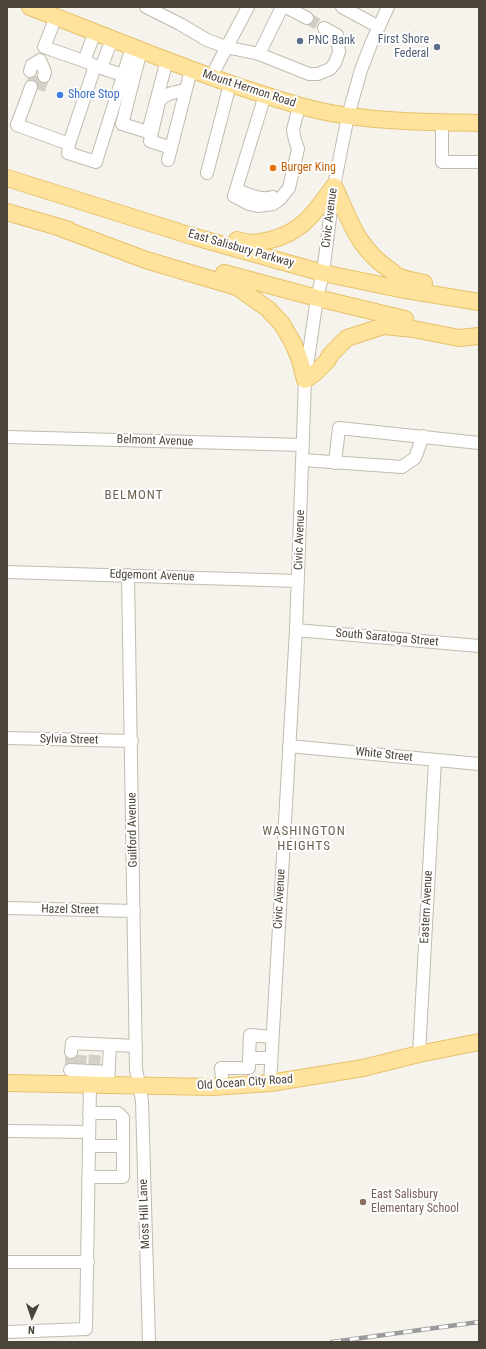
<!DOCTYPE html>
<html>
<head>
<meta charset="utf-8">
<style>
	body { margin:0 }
	#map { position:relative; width:486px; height:1349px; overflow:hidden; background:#f6f3ec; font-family:"Roboto Condensed",sans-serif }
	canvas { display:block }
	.frame { position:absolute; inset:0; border:8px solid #4b4439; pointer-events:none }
	.north { position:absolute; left:12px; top:1297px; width:40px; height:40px; -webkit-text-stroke:3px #fff; paint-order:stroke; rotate:183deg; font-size:11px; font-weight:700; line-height:16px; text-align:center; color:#4b4439 }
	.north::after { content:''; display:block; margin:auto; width:14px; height:18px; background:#4b4439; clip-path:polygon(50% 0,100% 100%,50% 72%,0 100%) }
</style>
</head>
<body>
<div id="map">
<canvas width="486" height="1349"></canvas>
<div class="frame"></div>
<div class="north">N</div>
</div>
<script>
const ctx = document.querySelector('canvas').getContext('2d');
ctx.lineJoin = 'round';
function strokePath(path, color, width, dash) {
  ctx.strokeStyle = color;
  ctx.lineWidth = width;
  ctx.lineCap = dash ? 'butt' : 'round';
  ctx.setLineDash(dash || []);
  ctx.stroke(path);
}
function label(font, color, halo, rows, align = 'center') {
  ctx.font = font + ' "Roboto Condensed",sans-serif';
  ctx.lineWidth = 4;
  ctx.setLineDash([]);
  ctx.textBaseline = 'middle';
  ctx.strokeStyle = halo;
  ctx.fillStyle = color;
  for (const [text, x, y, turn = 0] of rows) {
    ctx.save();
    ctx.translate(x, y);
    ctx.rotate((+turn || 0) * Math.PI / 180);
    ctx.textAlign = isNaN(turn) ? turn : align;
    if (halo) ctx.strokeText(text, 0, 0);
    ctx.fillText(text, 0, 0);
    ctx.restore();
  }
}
strokePath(new Path2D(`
	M307,18l17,10
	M31,87l5,-14
	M39,90l5,-14
	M71,1066v-14
	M80,1067l1,-14
	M94,1067l1,-14`), '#d4d0c8', 12, [12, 6]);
const minor = new Path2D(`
	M146,7l34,17 27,16 19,7 33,7 50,20h9l12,-5 5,-6 4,-11 -2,-17 -13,-7
	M286,7l21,11
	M342,7l37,20
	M56,17l-12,30 40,14 11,-29
	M112,39l-11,29 22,7
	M141,50l-19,74 26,8 19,-72
	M259,54l23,-47
	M30,71l2,-6 8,-5 5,12 -1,4
	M211,77l37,-70
	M31,87l-14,38 52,19 26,-78 -11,-5
	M265,95l-31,101 15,8 9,2 15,-2 7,-5 9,-11 9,-39 -3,-9 -2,-10 6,-24
	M442,122v40h37
	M69,144l-1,9 28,9 36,-115
	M171,148l-21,-7 9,-39c4,-9 18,-10 27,-12
	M168,160l23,-90
	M207,173l23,-89
	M237,190c11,4 24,11 36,7
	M7,437l296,8
	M303,460l99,7 13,-9 8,-22
	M335,463l4,-35 140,15
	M7,572l291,9
	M128,575l8,494 6,32 7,241
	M296,630l183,16
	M7,738l125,3
	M289,746l190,18
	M7,908l127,3
	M71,1052l1,-9 64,3
	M419,1054l16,-294
	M271,1058h-22l1,-23 22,2
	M70,1070l38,2
	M270,1083l26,-453 9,-250 12,-82 6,-25 11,-87 14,-70 13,-46 10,-26 17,-37
	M108,1085l2,-40
	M223,1087l-2,-19h28v-10
	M7,1131l82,1
	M89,1146h34
	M88,1177h35v-59l-5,-5h-29
	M7,1262h81
	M7,1332l79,-3 4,-244`);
const major = new Path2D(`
	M30,7c69,26 137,55 207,79 37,12 73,25 112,30 43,6 87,6 130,7
	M7,178l188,59 128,36 77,16 79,13
	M7,212l62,18
	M58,227l88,33 91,27 31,22 14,15 11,19 7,17 5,20 11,-8 11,-11 4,-7 16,-16 37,-12 29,3 46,9 20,-2
	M237,240c13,4 19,3 33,0 33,-8 45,-28 64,-54 16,34 23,62 56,84 3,2 7,6 10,7 7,3 17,4 24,6
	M224,273l93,25 88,21
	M7,1083l206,4 57,-4 93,-15 56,-14 60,-12`);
strokePath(minor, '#c2bbae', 14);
strokePath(major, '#e6c16a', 18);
strokePath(minor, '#fff', 12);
strokePath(major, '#ffe39c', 16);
const rail = new Path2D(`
	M332,1342l147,-20`);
strokePath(rail, '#9a9a9a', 4.5);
strokePath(rail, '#fff', 3, [9]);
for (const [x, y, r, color] of [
	[300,41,4,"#5c6f8a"],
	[437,47,4,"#5c6f8a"],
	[60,95,4,"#3f7fe0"],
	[273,168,4,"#e8710a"],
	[363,1202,4,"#8d6e63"]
]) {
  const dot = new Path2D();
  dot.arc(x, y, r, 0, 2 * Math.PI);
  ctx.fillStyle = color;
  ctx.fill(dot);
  strokePath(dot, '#fff', 1.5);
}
label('12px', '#4e5e75', '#fff', [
	["First Shore",429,40],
	["Federal",429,54],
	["PNC Bank",308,41,"left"]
], 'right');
label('12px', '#4b4439', '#fff', [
	["Mount Hermon Road",249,89,18],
	["Civic Avenue",330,218,-83],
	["East Salisbury Parkway",241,249,16],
	["Belmont Avenue",155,441,2],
	["Civic Avenue",300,540,-88],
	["Edgemont Avenue",152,576,2],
	["South Saratoga Street",387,638,5],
	["Sylvia Street",69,740,1],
	["White Street",384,755,6],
	["Guilford Avenue",133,830,-91],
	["Civic Avenue",280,899,-87],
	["Eastern Avenue",427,907,-87],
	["Hazel Street",70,910,1],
	["Old Ocean City Road",245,1083,-4],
	["Moss Hill Lane",145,1214,-92]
]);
label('12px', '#366cbe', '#fff', [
	["Shore Stop",68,95]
], 'left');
label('12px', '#c56008', '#fff', [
	["Burger King",281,168]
], 'left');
label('12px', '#785e54', '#fff', [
	["East Salisbury",371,1195],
	["Elementary School",371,1209]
], 'left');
ctx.letterSpacing = '1px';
label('13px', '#6e6250', '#fff', [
	["BELMONT",134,496],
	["WASHINGTON",304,832],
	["HEIGHTS",304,847]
]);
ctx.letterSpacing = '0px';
</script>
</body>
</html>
